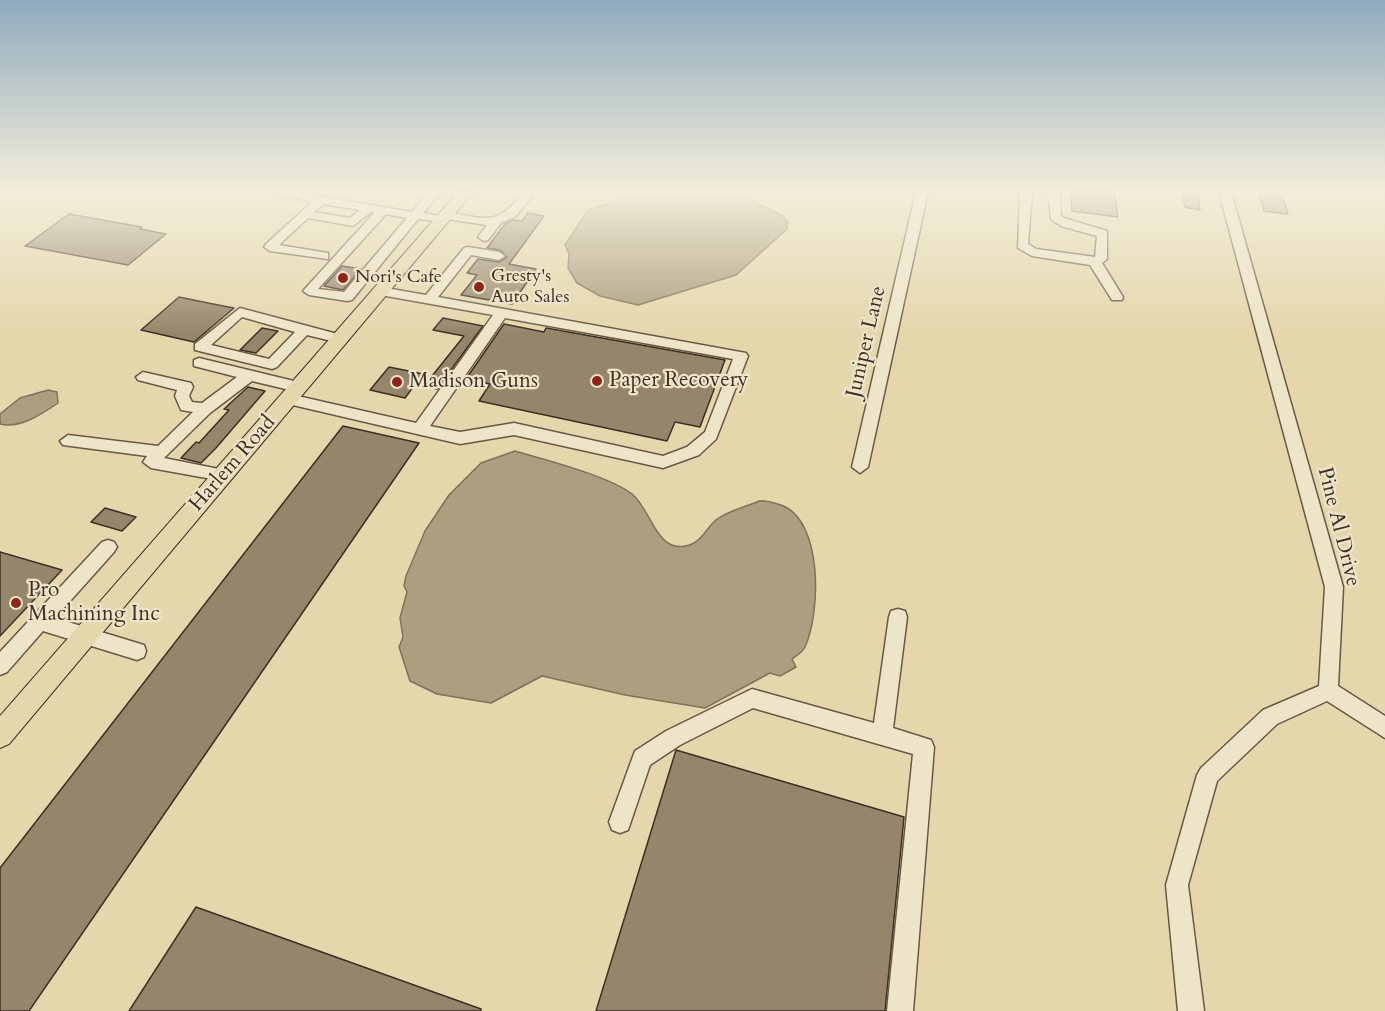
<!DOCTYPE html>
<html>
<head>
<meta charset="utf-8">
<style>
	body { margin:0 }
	canvas { display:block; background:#e5d7ac }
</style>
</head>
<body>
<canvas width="1385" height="1011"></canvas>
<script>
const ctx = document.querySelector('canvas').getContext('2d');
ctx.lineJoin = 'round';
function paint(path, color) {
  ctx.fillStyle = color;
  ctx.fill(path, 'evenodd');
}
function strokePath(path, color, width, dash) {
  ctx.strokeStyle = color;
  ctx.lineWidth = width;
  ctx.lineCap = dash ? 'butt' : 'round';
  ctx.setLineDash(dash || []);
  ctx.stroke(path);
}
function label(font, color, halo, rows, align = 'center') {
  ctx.font = font + ' Cardo,serif';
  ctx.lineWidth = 4.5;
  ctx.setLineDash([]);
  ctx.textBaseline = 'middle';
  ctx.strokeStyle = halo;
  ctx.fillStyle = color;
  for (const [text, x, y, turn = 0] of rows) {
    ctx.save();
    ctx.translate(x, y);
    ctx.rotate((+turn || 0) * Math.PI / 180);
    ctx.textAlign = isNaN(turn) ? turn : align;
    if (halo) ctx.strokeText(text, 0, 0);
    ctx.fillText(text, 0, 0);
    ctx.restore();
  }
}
const water = new Path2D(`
	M647,192h86l50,24 5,6 -1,7 -51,46 -98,30 -38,-9 -23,-13 -9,-15 1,-14 -4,-9 23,-35z
	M48,390l9,2 1,11c-16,11 -38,26 -58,21v-10l20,-16z
	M515,451c31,9 94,25 117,43 19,15 24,58 53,52 17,-3 20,-17 31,-26 11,-9 30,-13 43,-19 8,-1 14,2 22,4 42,15 40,107 24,142 -2,5 -9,9 -13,12l4,8 -16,9 -10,-3 -65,35 -80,-13 -83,-19 -51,27 -54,-9 -27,-13 -11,-34 4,-10 -3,-19 7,-26 -3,-6 2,-10 19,-45 24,-36 32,-32z`);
paint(water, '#ac9e7e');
strokePath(water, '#80725a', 1.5);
const building = new Path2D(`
	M1071,192h43l4,25 -46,-6z
	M1259,192l23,3 6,19 -24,-3z
	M1182,193l16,2 2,15 -15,-3z
	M528,213l16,3 -35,48 27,5 -24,35 -51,-9 16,-20 -10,-2 11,-14 21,3 8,-5 -7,-7 -13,-2 18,-24 8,-4 9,1z
	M69,214l73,13 -2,2 26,5 -38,31 -103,-19z
	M342,266l19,3 -18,21 -19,-4z
	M179,297l34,7 21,4 -40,34 -53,-12z
	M443,318l40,8 -46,63 -13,-3 40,-50 -31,-6z
	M504,324l40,8 2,-4 179,32 -25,67 -25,-5 -8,19 -188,-40 11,-17 -24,-5z
	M262,328l16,3 -22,22 -16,-3z
	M389,367l34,7 -18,24 -35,-8z
	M248,387l17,4 -49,57 -15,15 -20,-5 15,-16 3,1 30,-33 -5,-1z
	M343,426l76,17 -390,568h-29v-143z
	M105,508l31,9 -14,14 -31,-9z
	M0,552l62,18 -62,66z
	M676,750l228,67 -19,194h-289z
	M196,907l285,102v2h-352z`);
paint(building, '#95866b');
strokePath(building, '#3e2f24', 1.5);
const minor = new Path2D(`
	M268,192h27l117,20 17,-20h12l-18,21 17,3 5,-4c42,6 50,16 79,-20l11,1 -19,23 -15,7 -13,17 -4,1 -6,-4 9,-12 -40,-6 -1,3 -28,-3 -66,81 -5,1 -38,-6 -6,-4 72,-79h-4l-18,14 -45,-8 -29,27 49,8v6l-58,-8 -6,-4 2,-3 46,-42zM323,204l37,6 -10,8 -36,-6zM386,214l21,4 -63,74 -26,-3z
	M916,192h12l-60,275 -8,6 -8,-6z
	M1020,192h12l-4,52 8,5 59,8 2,-21 -36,-10 -10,-7 -3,-27h12l1,24 3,2 43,13v28l-5,4 21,34 -1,3h-10l-22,-35 -58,-9 -14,-8z
	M1219,192h12l112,395 -5,99 47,30v22l-58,-37 -50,23 -60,57 -29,104 16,126h-26l-12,-126 31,-110 4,-7 62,-58 56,-24 6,-99z
	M468,247l31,5 6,4 -6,4 -28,-5 -33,42 308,56 2,3 -32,83 -17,16 -36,13 -149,-33 -54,9 -176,-41 -2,-4 2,-4 5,-1 127,29 77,-108 -118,-21 -1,-3 6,-4 46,8 38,-47zM505,318l228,41 -28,73 -18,15 -24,9 -149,-33 -54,9 -30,-6z
	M240,308l105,28 2,3 -7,4 -33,-8 -30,32 -5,2 -77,-19v-6zM242,317l53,15 -26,27 -58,-14z
	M199,358l99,24 7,5 -7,5 -46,-11 -42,32 -46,45 65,13 2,4 -2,4 -6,2 -72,-13 -8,-6 4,-6 -84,-11 -3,-4 8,-6 90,11 35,-34 -12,-2 -6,-14 2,-6 -39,-10 -2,-3 7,-5 48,11 2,4 -4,9 3,6 10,1 35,-26 -43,-11v-6z
	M108,540l6,2 3,5 -3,5 -59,66 89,27 2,6 -2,6 -7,3 -94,-29 -36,41 -7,3v-23l102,-110z
	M898,609l7,2 2,6 -14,111 38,12 3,7 -21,264h-26l26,-257 -160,-46 -73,37 -30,20 -22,65 -8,3 -8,-3 -3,-8 26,-71 31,-20 86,-42 122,34 15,-106 2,-6z`);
const major = new Path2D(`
	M458,192h15l-464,552 -9,4v-32z`);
strokePath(minor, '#685946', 3);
strokePath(major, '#3e2f24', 2);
paint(minor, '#eee5c9');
paint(major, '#e5d7ac');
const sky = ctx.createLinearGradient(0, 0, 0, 334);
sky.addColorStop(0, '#90abbe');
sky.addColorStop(0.57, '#f3edda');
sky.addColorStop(1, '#f3edda00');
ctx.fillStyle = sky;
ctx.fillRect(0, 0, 1385, 334);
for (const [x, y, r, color] of [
	[343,278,6,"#8f2418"],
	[479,287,6,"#8f2418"],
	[597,381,6,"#8f2418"],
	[397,382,6,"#8f2418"],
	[16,603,6,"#8f2418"]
]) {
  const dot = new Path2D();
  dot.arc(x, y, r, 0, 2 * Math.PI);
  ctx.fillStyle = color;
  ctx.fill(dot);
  strokePath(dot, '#eee5c9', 2);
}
label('18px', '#3e2f24', '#eee5c9', [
	["Gresty's",491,277],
	["Auto Sales",491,298],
	["Nori's Cafe",355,278]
], 'left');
label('21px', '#3e2f24', '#eee5c9', [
	["Juniper Lane",867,342,-77],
	["Harlem Road",233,464,-49],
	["Pine Al Drive",1338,527,76]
]);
label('21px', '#3e2f24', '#eee5c9', [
	["Paper Recovery",609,381],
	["Madison Guns",409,382],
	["Pro",28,591],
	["Machining Inc",28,615]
], 'left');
</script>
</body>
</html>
